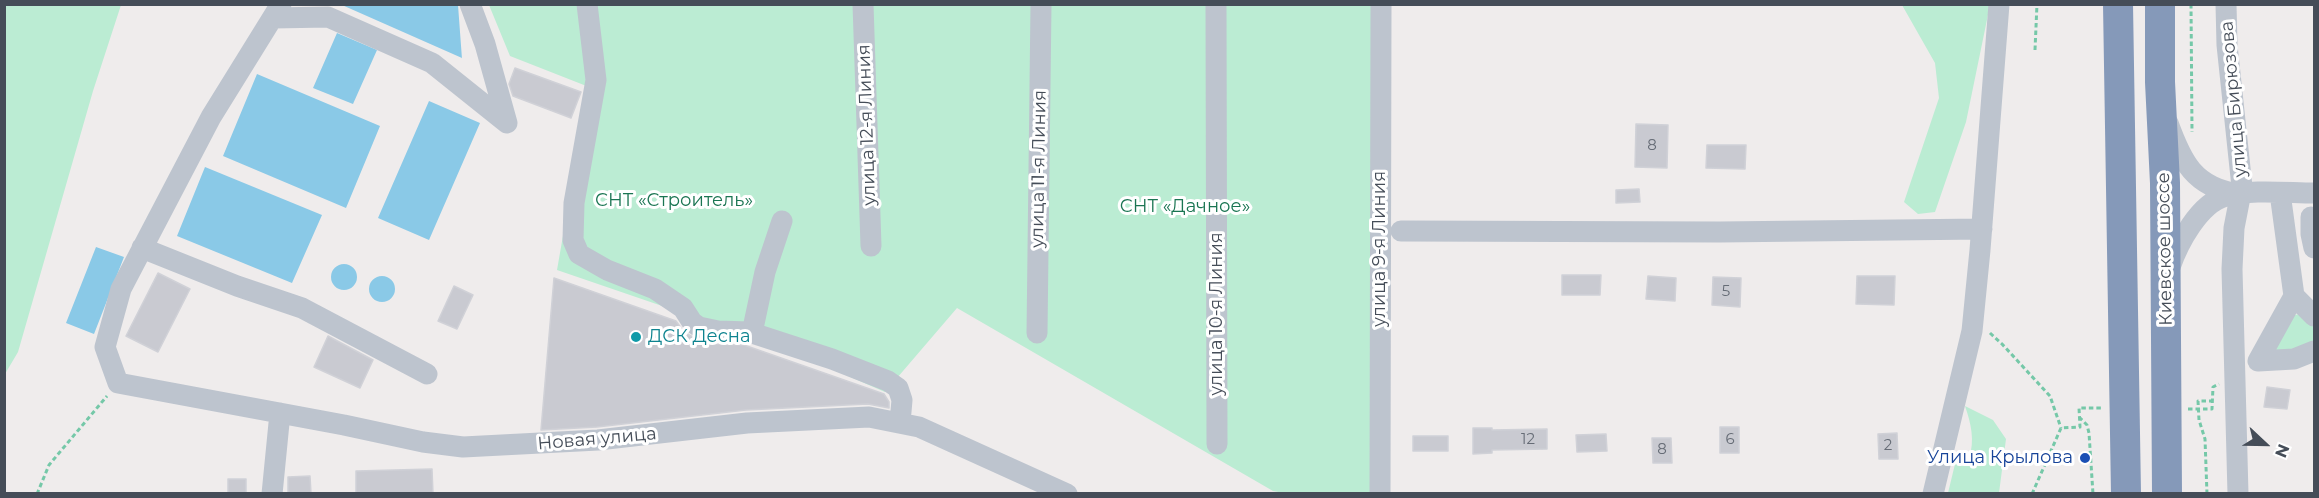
<!DOCTYPE html>
<html>
<head>
<meta charset="utf-8">
<style>
	body { margin:0 }
	#map { position:relative; width:2319px; height:498px; overflow:hidden; background:#efecec; font-family:Montserrat,sans-serif }
	canvas { display:block }
	.frame { position:absolute; inset:0; border:6px solid #454d58; pointer-events:none }
	.north { position:absolute; left:2235px; top:414px; width:60px; height:60px; -webkit-text-stroke:4px #fff; paint-order:stroke; rotate:112deg; font-size:16px; font-weight:700; line-height:24px; text-align:center; color:#454d58 }
	.north::after { content:''; display:block; margin:auto; width:21px; height:27px; background:#454d58; clip-path:polygon(50% 0,100% 100%,50% 72%,0 100%) }
</style>
</head>
<body>
<div id="map">
<canvas width="2319" height="498"></canvas>
<div class="frame"></div>
<div class="north">N</div>
</div>
<script>
const ctx = document.querySelector('canvas').getContext('2d');
ctx.lineJoin = 'round';
function paint(path, color) {
  ctx.fillStyle = color;
  ctx.fill(path, 'evenodd');
}
function strokePath(path, color, width, dash) {
  ctx.strokeStyle = color;
  ctx.lineWidth = width;
  ctx.lineCap = dash ? 'butt' : 'round';
  ctx.setLineDash(dash || []);
  ctx.stroke(path);
}
function label(font, color, halo, rows, align = 'center') {
  ctx.font = font + ' Montserrat,sans-serif';
  ctx.lineWidth = 6;
  ctx.setLineDash([]);
  ctx.textBaseline = 'middle';
  ctx.strokeStyle = halo;
  ctx.fillStyle = color;
  for (const [text, x, y, turn = 0] of rows) {
    ctx.save();
    ctx.translate(x, y);
    ctx.rotate((+turn || 0) * Math.PI / 180);
    ctx.textAlign = isNaN(turn) ? turn : align;
    if (halo) ctx.strokeText(text, 0, 0);
    ctx.fillText(text, 0, 0);
    ctx.restore();
  }
}
paint(new Path2D(`
	M5,4l116,1 -28,86 -75,261 -13,22z
	M489,5h902l-3,488 -99,1 -16,-3 -316,-183 -72,84 -106,-46 -222,-76 32,-183 -79,-31z
	M1902,5h88l-24,117 -31,90 -17,2 -14,-12 35,-104 -4,-35z
	M2299,314l15,10v19l-37,10 -4,-9 12,-26z
	M1965,406l28,14 13,19 -7,54h-51l7,-29 14,-6c6,-17 2,-35 -4,-52z`), '#bbecd3');
paint(new Path2D(`
	M342,5h116l4,54v-1z
	M337,33l40,17 -24,54 -40,-16z
	M257,74l123,52 -34,82 -123,-52z
	M429,101l51,22 -51,117 -51,-22z
	M205,167l117,48 -30,68 -115,-47z
	M96,247l28,10 -30,77 -28,-11z
	M331 277a13 13 0 1 1 26 0a13 13 0 1 1-26 0Z
	M369 289a13 13 0 1 1 26 0a13 13 0 1 1-26 0Z`), '#8ac9e7');
const building = new Path2D(`
	M515,68l66,24 -10,26 -58,-22 -4,-12z
	M1636,124l32,1 -1,43 -32,-1z
	M1707,145h39l-1,24 -39,-1z
	M1639,189l1,13 -24,1v-13z
	M158,273l32,16 -32,63 -32,-16z
	M1562,275h39l-1,20h-38z
	M1648,276l28,2 -1,23 -29,-2z
	M1857,276h38l-1,29 -38,-1z
	M1713,277l28,1 -1,29 -28,-2z
	M554,278l122,43 8,11 12,7 21,5 27,1 140,49 5,8v6l-21,-4 -122,6 -149,17 -56,3z
	M454,286l19,9 -16,34 -19,-8z
	M328,336l45,24 -13,28 -46,-21z
	M2267,387l23,3 -3,19 -23,-2z
	M1720,427h19v26h-19z
	M1473,428h19v2l55,-1v20l-55,1v3l-19,1z
	M1897,433l1,26h-19l-1,-25z
	M1606,434l1,17 -30,1 -1,-17z
	M1413,436h35v15h-35z
	M1652,438h19l1,25h-19z
	M432,469l1,25h-77v-23z
	M310,476l1,18h-23v-17z
	M228,479h18v15h-18z`);
paint(building, '#c9cad1');
strokePath(building, '#d0d1d7', 1.5);
strokePath(new Path2D(`
	M2191,4l1,128
	M2035,50l2,-46
	M1990,333l12,11 48,52 11,32
	M2188,409h24l1,-22 6,-3
	M2079,417l8,8 2,8 4,61
	M37,494l12,-29 58,-69
	M2032,494l29,-66 19,-1 -1,-19h24
	M2207,494l-2,-55 -6,-19 -1,-19h14`), '#75c8a8', 3, [4.5, 3]);
strokePath(new Path2D(`
	M281,4l-70,113 -90,172 -16,58 13,36 226,42 79,17 40,5 135,-7 149,-17 122,-6 50,10 148,67
	M470,4l15,40 22,79
	M587,4l9,76 -22,123 -1,37 6,14 28,16 48,19 28,19 9,14 7,5 19,4 31,1 83,27 56,22 10,7 4,12 -2,23
	M863,4l8,242
	M1216,4l1,440
	M2226,4l1,41 15,142 -8,41 -2,41 6,225
	M273,18l55,-1 104,46 75,60
	M2168,123c14,39 26,64 70,71
	M2311,217v17l3,14
	M1401,231l319,1 262,-3
	M142,248l95,38 65,22 125,66
	M2170,267c8,-23 29,-64 56,-71 24,-7 63,-3 88,-3
	M2294,296l20,20
	M752,333l13,-61 17,-51
	M1037,333l4,-329
	M2258,361l36,-65 -14,-103
	M2258,361l36,-2 20,-8
	M272,494l8,-81
	M1380,494l1,-490
	M1933,494l39,-163 8,-81 19,-246`), '#bdc4ce', 21);
strokePath(new Path2D(`
	M2118,4l8,490
	M2160,4v78l5,101 2,311`), '#8599b9', 30);
for (const [x, y, r, color] of [
	[636,337,6,"#0f9aa8"],
	[2085,458,6,"#1a4fb4"]
]) {
  const dot = new Path2D();
  dot.arc(x, y, r, 0, 2 * Math.PI);
  ctx.fillStyle = color;
  ctx.fill(dot);
  strokePath(dot, '#fff', 2);
}
label('15px', '#666c76', null, [
	["8",1652,146],
	["5",1726,292],
	["12",1528,440],
	["6",1730,440],
	["2",1888,446],
	["8",1662,450]
]);
label('18px', '#454d58', '#fff', [
	["улица Бирюзова",2234,99,-95],
	["улица 12-я Линия",867,125,-92],
	["улица 11-я Линия",1039,169,-89],
	["улица 9-я Линия",1380,249,-90],
	["Киевское шоссе",2165,249,-91],
	["улица 10-я Линия",1217,314,-90],
	["Новая улица",597,439,-5]
]);
label('18px', '#1a7552', '#fff', [
	["СНТ «Строитель»",674,201],
	["СНТ «Дачное»",1185,207]
]);
label('18px', '#0d838f', '#fff', [
	["ДСК Десна",648,337]
], 'left');
label('18px', '#164399', '#fff', [
	["Улица Крылова",2073,458]
], 'right');
</script>
</body>
</html>
